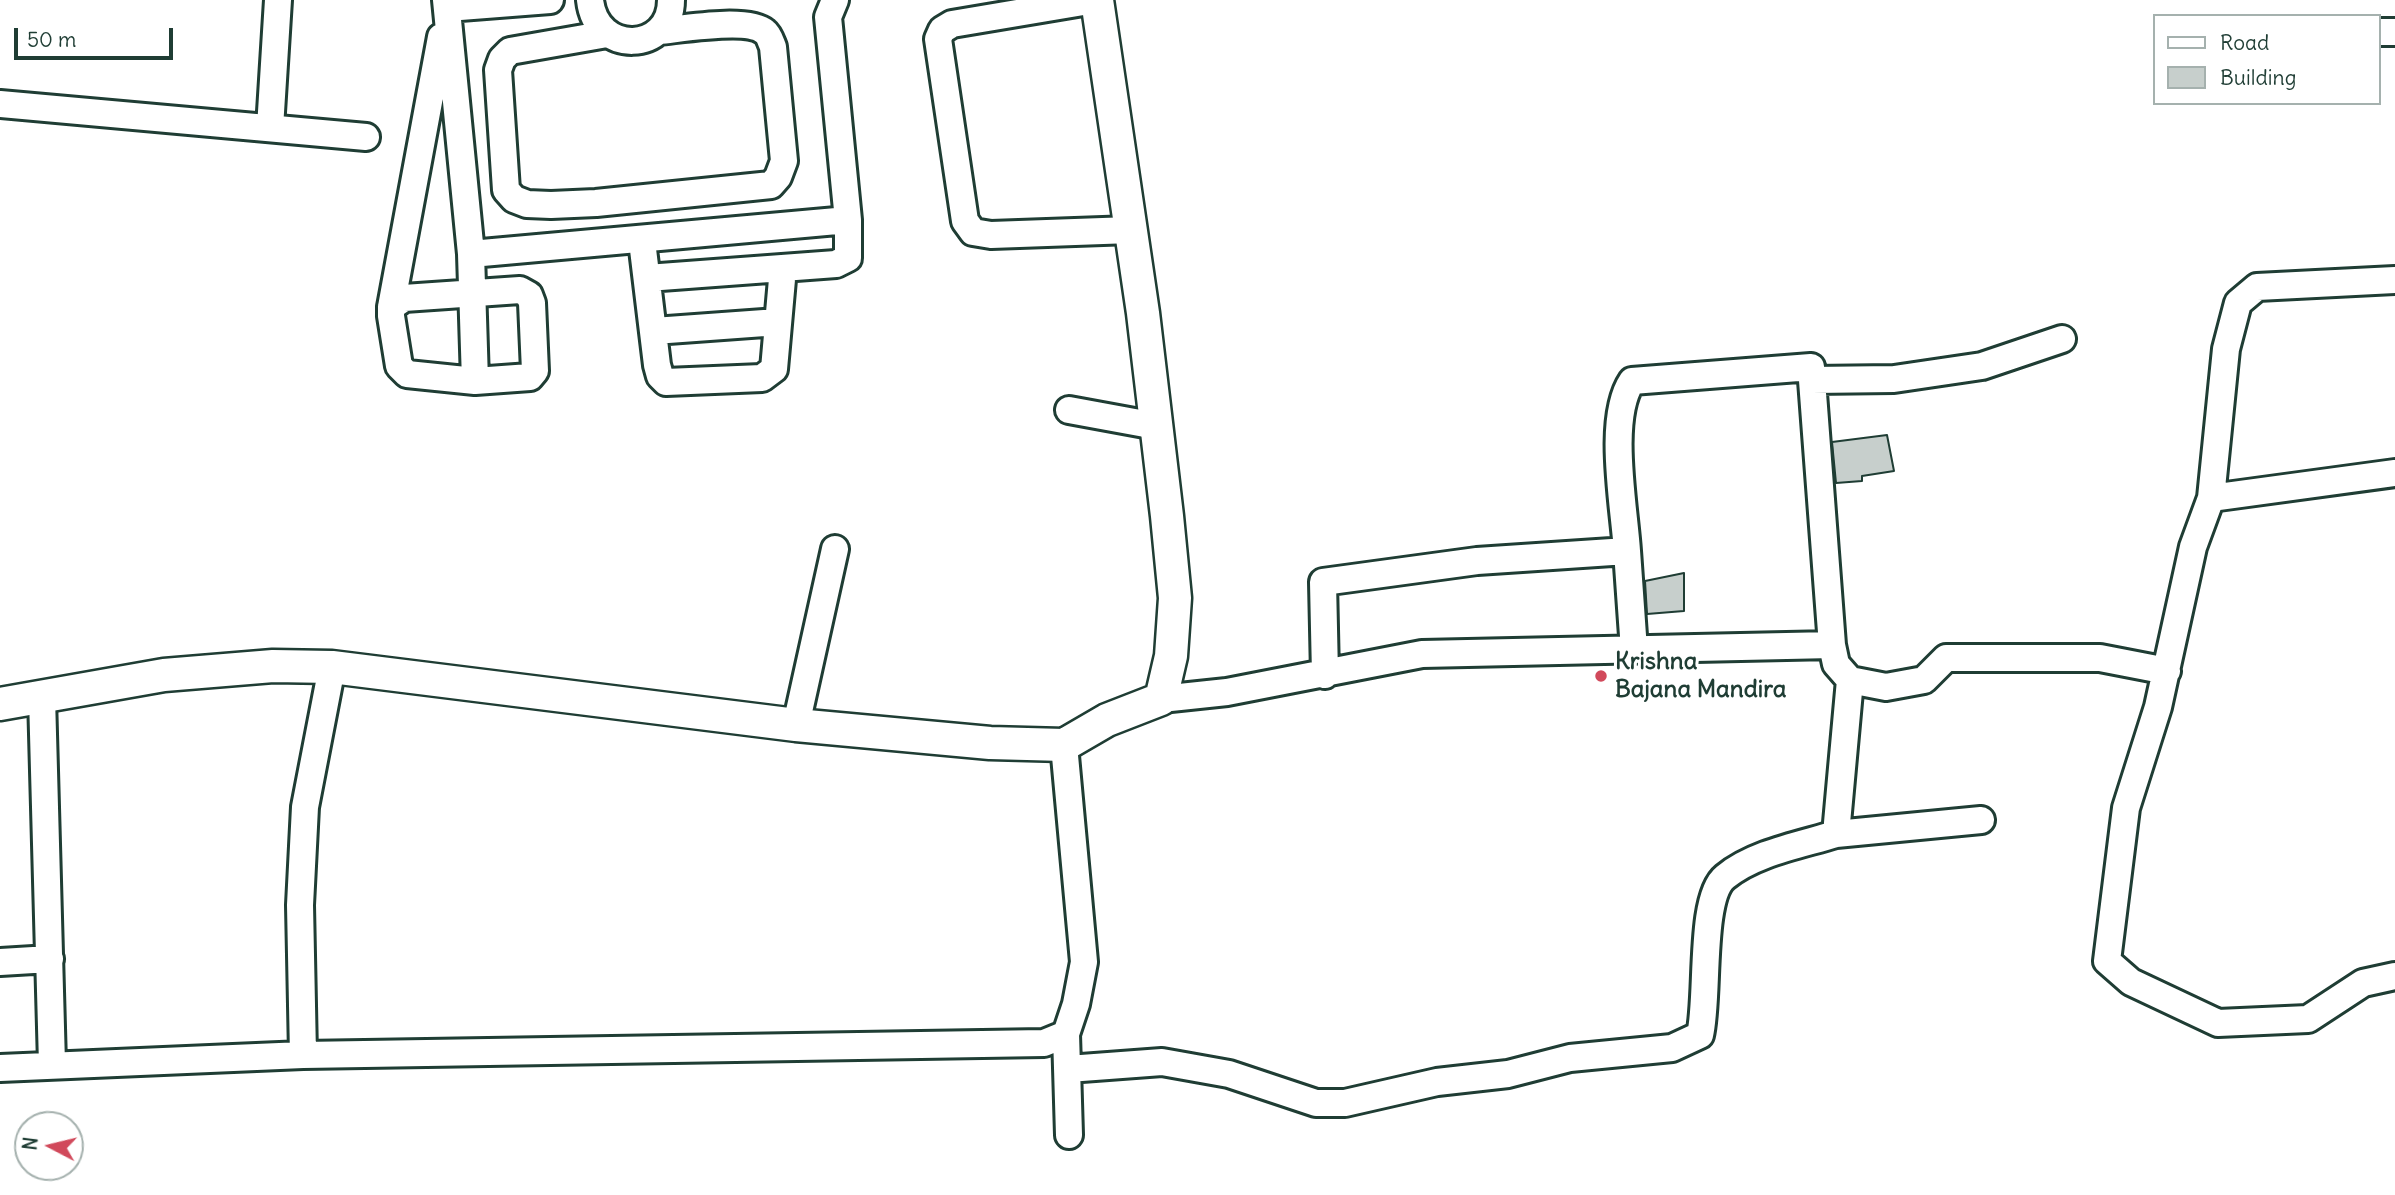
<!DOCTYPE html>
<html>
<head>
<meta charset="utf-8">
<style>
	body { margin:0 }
	#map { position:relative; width:2395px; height:1195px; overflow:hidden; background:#fff; font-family:Delius,sans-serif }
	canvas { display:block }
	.legend { position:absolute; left:2153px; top:14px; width:228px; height:91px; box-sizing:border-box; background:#fff; border:2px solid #a5b1ae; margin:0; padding:9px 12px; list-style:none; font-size:21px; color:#1f3d34 }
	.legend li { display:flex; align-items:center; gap:14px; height:35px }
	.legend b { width:35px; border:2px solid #a5b1ae }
	.north { position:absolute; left:14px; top:1111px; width:70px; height:70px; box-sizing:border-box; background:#fff; border:2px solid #a5b1ae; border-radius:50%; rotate:277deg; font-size:19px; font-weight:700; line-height:28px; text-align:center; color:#1f3d34 }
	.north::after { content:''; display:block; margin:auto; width:24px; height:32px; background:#d1495b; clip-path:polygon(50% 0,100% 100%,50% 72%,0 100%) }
	.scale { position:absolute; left:14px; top:28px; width:159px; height:32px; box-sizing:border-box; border:4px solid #1f3d34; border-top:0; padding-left:9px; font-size:21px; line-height:24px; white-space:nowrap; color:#1f3d34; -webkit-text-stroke:5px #fff; paint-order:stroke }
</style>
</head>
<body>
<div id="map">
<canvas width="2395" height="1195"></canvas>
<ul class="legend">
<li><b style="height:9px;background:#fff"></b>Road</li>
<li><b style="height:19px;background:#c7cfcc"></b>Building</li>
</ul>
<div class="north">N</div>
<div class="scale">50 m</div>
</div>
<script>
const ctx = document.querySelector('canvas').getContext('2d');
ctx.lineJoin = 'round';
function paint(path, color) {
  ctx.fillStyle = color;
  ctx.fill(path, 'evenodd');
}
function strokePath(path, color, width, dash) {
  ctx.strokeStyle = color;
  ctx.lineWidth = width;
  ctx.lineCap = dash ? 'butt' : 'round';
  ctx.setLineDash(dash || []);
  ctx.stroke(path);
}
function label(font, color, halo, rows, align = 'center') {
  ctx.font = font + ' Delius,sans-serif';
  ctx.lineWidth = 6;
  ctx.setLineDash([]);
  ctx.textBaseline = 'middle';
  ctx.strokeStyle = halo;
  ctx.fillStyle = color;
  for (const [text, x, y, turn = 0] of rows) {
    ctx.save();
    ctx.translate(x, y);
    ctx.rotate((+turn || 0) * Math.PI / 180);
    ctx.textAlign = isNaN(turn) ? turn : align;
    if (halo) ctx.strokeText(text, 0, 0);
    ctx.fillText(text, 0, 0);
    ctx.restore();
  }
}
const building = new Path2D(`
	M1887,435l7,36 -32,5v5l-26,2 -4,-41z
	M1684,573v38l-37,3 -2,-33z`);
paint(building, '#c7cfcc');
strokePath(building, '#1f3d34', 2);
const minor = new Path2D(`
	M446,0l25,254 377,-34 -20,-203 7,-17
	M590,0c6,56 81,53 81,0
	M1095,0l-143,24 -10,6 -4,9 27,182 8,11 18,3 140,-5
	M447,8l103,-8
	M2379,32h16
	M607,34l-97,17 -8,8 -4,11 8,120 8,9 13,5 24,1 45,-2 175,-18 7,-8 6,-16 -11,-114c-2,-5 -4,-12 -8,-15 -17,-15 -84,-3 -106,-1
	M0,104l366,33
	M270,128l8,-128
	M642,241l15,124 3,11 6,6 96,-4 12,-9 9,-101
	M471,254l4,127 55,-4 5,-6 -3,-68 -3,-8 -9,-5 -116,8 -13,9v9l8,50 8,8 68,7
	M647,278l189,-14 12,-6v-38
	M391,307l50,-270
	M654,331l124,-9
	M1812,380l82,-1 88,-13 80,-27
	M1069,410l87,16
	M2395,473l-184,25 -18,49 -35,160 -32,101 -19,153 24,21 87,41 90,-4 55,-36 32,-7
	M2211,498l15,-149 12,-46 19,-16 138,-7
	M1627,551c-3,-46 -20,-133 5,-170l179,-14 21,278
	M1325,675l-2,-93 154,-21 150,-10 7,99
	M42,697l10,367
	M1161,699l66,-7 195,-38 410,-9 4,19 14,16 36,7 38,-7 22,-22h154l67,13
	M796,725l39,-176
	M1064,745l20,217 -8,42 -10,30 3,101
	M1836,834l145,-14
	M0,962l50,-3
	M303,1055l-3,-150 5,-98 27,-140
	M0,1068l303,-13 741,-12 22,-9
	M1068,1069l94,-7 67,12 87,29h29l92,-21 71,-8 62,-16 102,-10 28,-13c9,-36 -1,-137 25,-158 29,-24 75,-32 111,-43l14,-154`);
const tertiary = new Path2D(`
	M0,704l164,-29 109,-9 59,1 464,58 194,18 74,2 43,-25 54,-21 10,-43 4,-58 -8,-82 -24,-203 -46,-313`);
strokePath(minor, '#1f3d34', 32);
strokePath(tertiary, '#1f3d34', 37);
strokePath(minor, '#fff', 26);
strokePath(tertiary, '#fff', 32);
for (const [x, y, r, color] of [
	[1601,676,7,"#d1495b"]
]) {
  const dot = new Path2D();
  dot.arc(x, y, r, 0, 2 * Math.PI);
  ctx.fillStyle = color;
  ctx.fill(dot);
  strokePath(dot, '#fff', 2.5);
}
label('bold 24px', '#1f3d34', '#fff', [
	["Krishna",1615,662],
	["Bajana Mandira",1615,690]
], 'left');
</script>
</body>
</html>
